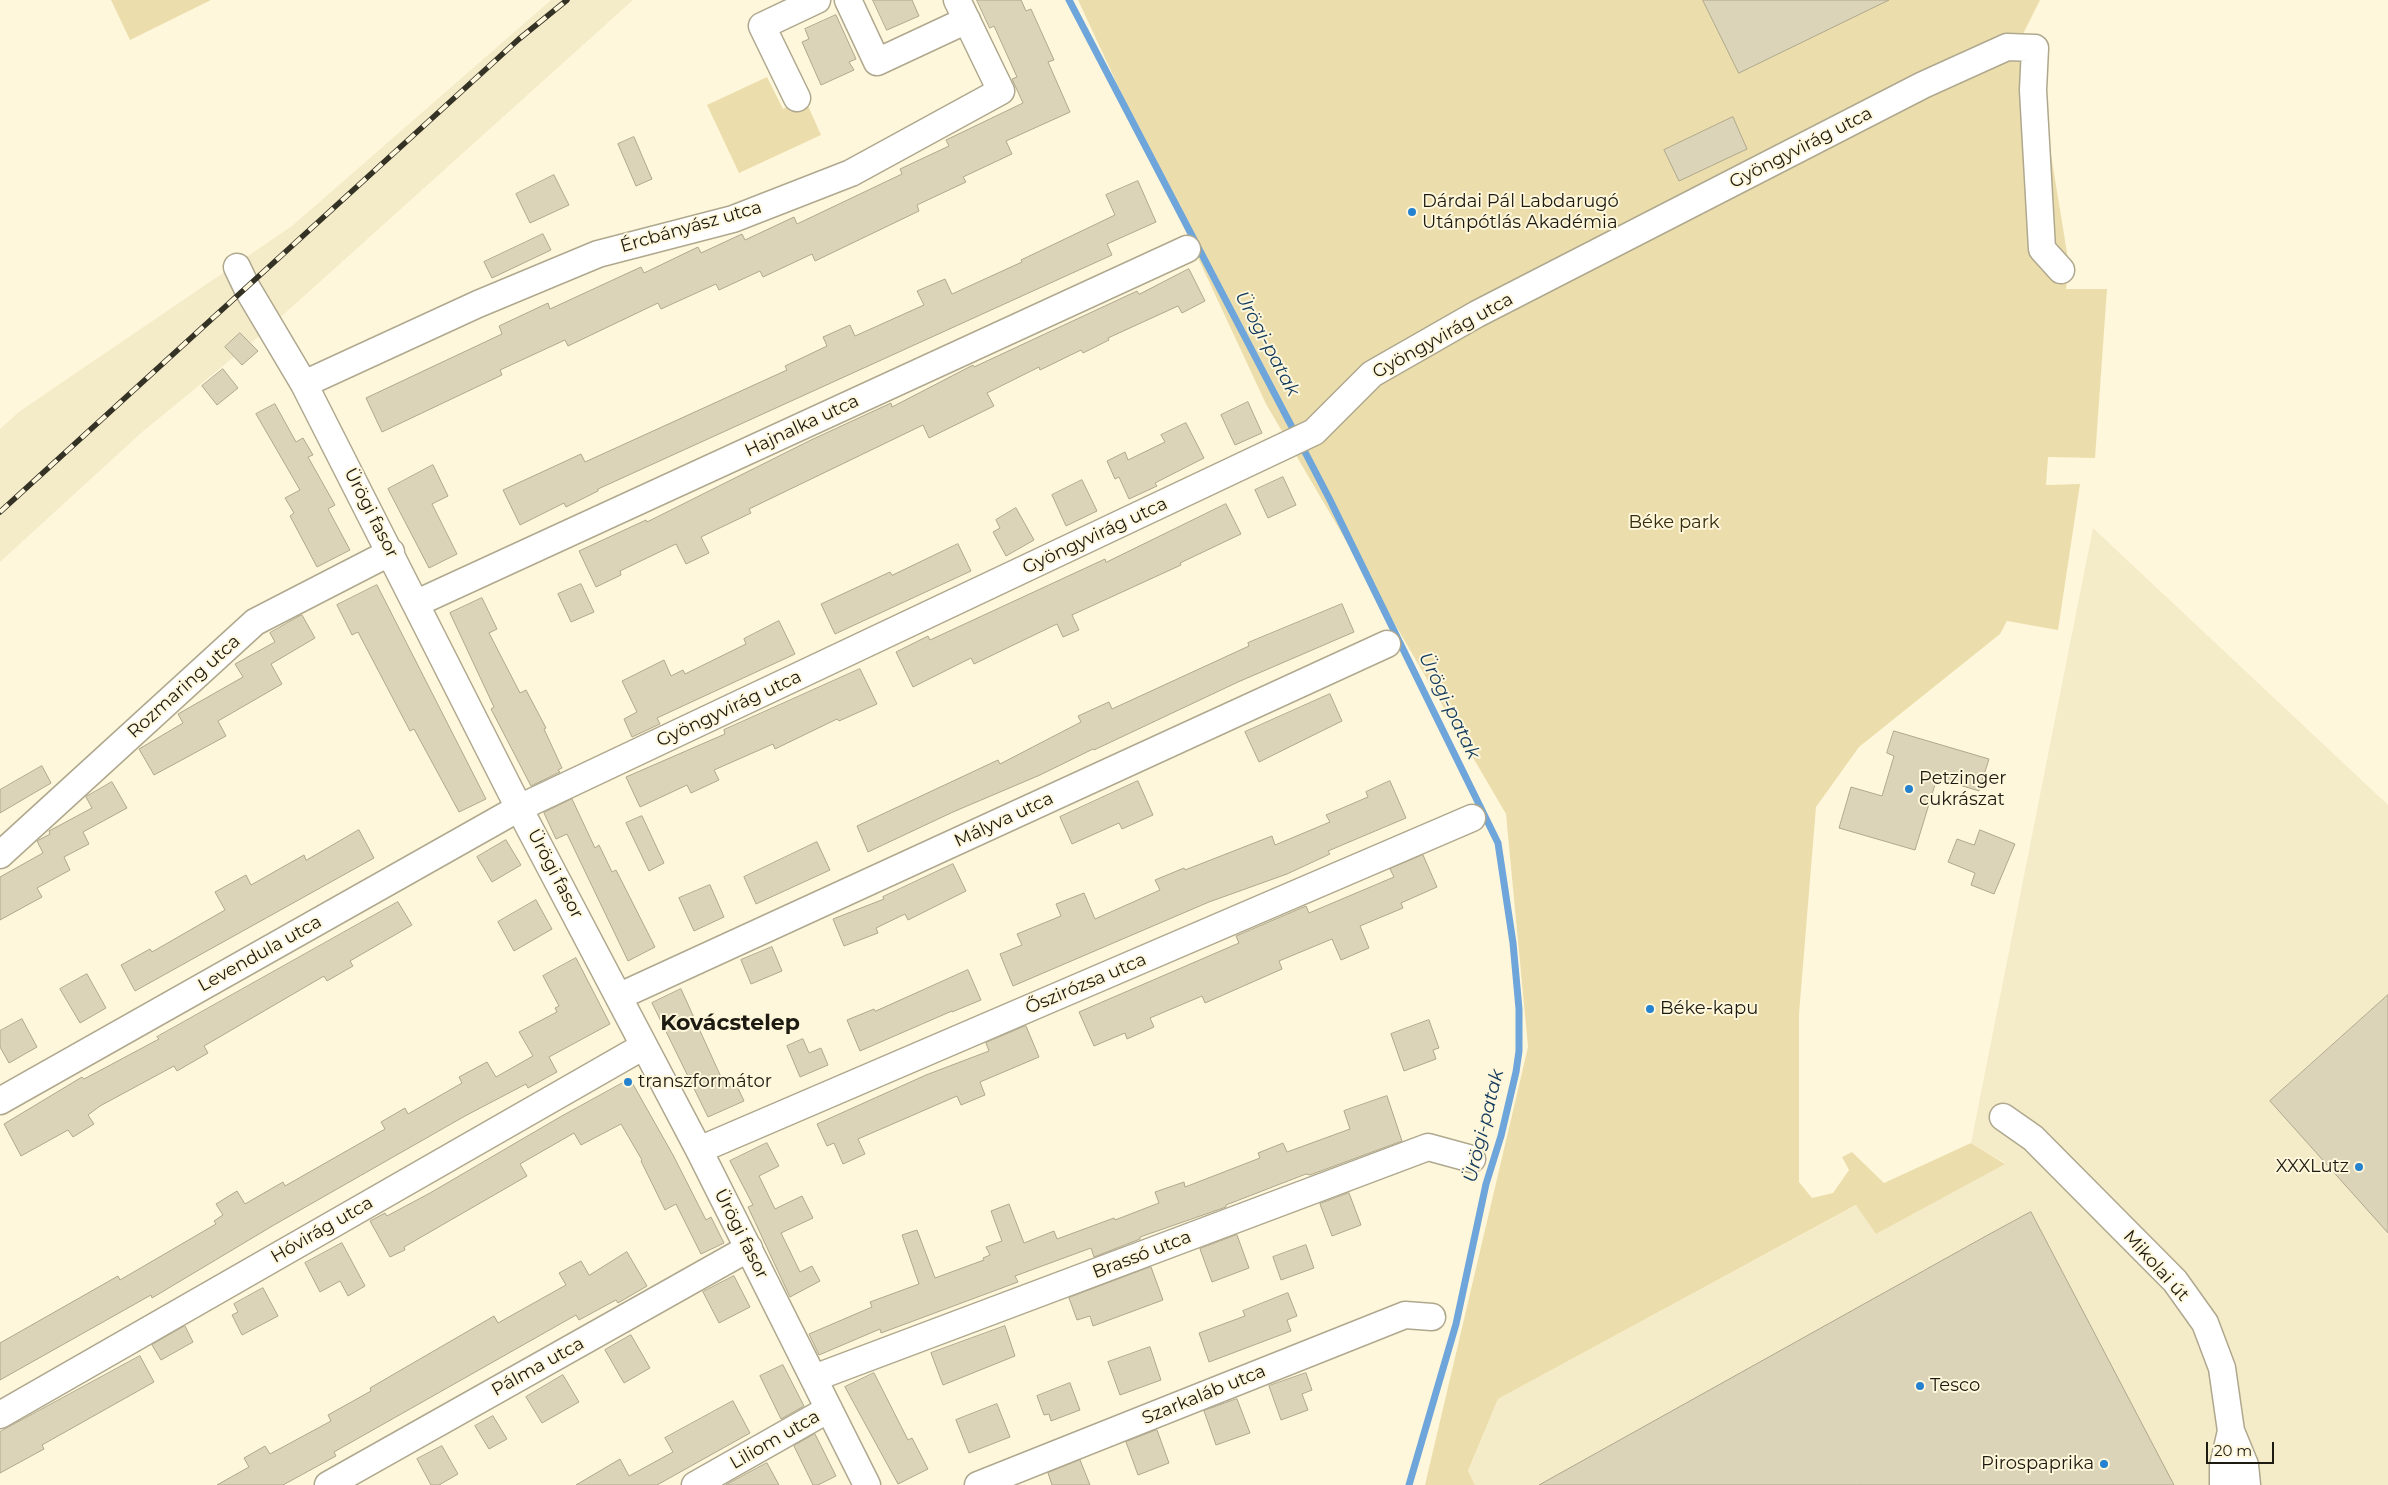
<!DOCTYPE html>
<html>
<head>
<meta charset="utf-8">
<style>
	body { margin:0 }
	#map { position:relative; width:2388px; height:1485px; overflow:hidden; background:#fff7db; font-family:Montserrat,sans-serif }
	canvas { display:block }
	.scale { position:absolute; left:2206px; top:1442px; width:68px; height:22px; box-sizing:border-box; border:2px solid #1d1b11; border-top:0; padding-left:6px; font-size:15px; line-height:18px; white-space:nowrap; color:#1d1b11; -webkit-text-stroke:4px #fff7db; paint-order:stroke }
</style>
</head>
<body>
<div id="map">
<canvas width="2388" height="1485"></canvas>
<div class="scale">20 m</div>
</div>
<script>
const ctx = document.querySelector('canvas').getContext('2d');
ctx.lineJoin = 'round';
function paint(path, color) {
  ctx.fillStyle = color;
  ctx.fill(path, 'evenodd');
}
function strokePath(path, color, width, dash) {
  ctx.strokeStyle = color;
  ctx.lineWidth = width;
  ctx.lineCap = dash ? 'butt' : 'round';
  ctx.setLineDash(dash || []);
  ctx.stroke(path);
}
function label(font, color, halo, rows, align = 'center') {
  ctx.font = font + ' Montserrat,sans-serif';
  ctx.lineWidth = 4;
  ctx.setLineDash([]);
  ctx.textBaseline = 'middle';
  ctx.strokeStyle = halo;
  ctx.fillStyle = color;
  for (const [text, x, y, turn = 0] of rows) {
    ctx.save();
    ctx.translate(x, y);
    ctx.rotate((+turn || 0) * Math.PI / 180);
    ctx.textAlign = isNaN(turn) ? turn : align;
    if (halo) ctx.strokeText(text, 0, 0);
    ctx.fillText(text, 0, 0);
    ctx.restore();
  }
}
paint(new Path2D(`
	M551,0h82l-370,333 -122,100 -141,129v-133l20,-18 272,-185z
	M2093,528l295,277v680h-913l-7,-13 30,-73 359,-194 19,29 129,-71 -34,-20z`), '#f4ebc8');
paint(new Path2D(`
	M111,0h100l-81,40z
	M1078,0h962l-17,34 18,59 28,172 -3,24h41l-12,169 -47,-1 -2,28 34,-1 -22,146 -51,-9 -7,13 -141,113 -43,60 -17,207v168l13,16 21,-5 16,-23 -7,-13 10,-5 32,31 87,-40 34,21 -129,70 -20,-29 -358,194 -30,72 7,14h-50l103,-438 -22,-233 -240,-410z
	M767,77l16,32 22,-10 16,36 -82,38 -32,-68z`), '#ecdeac');
strokePath(new Path2D(`
	M1069,0l260,498 169,345 15,100 6,66v42l-3,21 -15,64 -15,48 -30,140 -47,161`), '#6ea5da', 7);
const building = new Path2D(`
	M873,0h39l7,16 -32,14z
	M977,0h44l5,11 5,-2 23,51 -6,2 22,50 -64,29 6,13 -49,23 3,5 -49,23 2,6 -104,50 -3,-7 -49,23 -3,-6 -41,19 -3,-6 -55,25 -3,-6 -90,43 -3,-6 -65,30 2,5 -120,57 -16,-34 136,-64 -3,-8 49,-23 2,6 91,-42 3,6 54,-26 3,6 41,-19 3,6 49,-23 3,7 105,-50 -2,-5 49,-23 -3,-6 77,-37 -11,-24 5,-2 -23,-51 -4,2z
	M1703,0h186l-150,73z
	M836,15l20,44 -7,3 5,8 -33,15 -19,-43 7,-3 -4,-10z
	M1733,117l14,32 -68,32 -15,-31z
	M634,137l18,42 -16,7 -18,-42z
	M554,175l15,30 -39,18 -14,-29z
	M1138,181l18,41 -49,22 5,11 -514,234v2l-32,16 -2,-4 -44,22 -17,-35 78,-36 4,8 202,-92 -2,-4 42,-20 -4,-9 27,-12 5,11 69,-31 -7,-14 28,-12 7,15 70,-32 -1,-2 94,-45 -9,-20z
	M543,234l8,16 -59,28 -8,-16z
	M1189,269l16,32 -23,12 -4,-7 -70,32 1,2 -26,13 -2,-3 -41,20 -1,-3 -52,26 7,13 -65,32 -6,-13 -174,84 2,4 -50,24 8,16 -23,11 -10,-20 -56,27 1,4 -25,12 -17,-36 67,-31 1,2 164,-82 80,-37 1,4 81,-42 1,2 163,-76 2,3z
	M240,333l18,18 -16,14 -17,-18z
	M223,369l15,19 -21,17 -15,-19z
	M1248,402l14,31 -27,12 -14,-30z
	M275,404l21,38 7,-4 10,17 -5,2 27,48 -7,4 22,41 -33,17 -27,-51 4,-3 -9,-15 15,-8 -44,-76z
	M1186,423l18,35 -49,25 2,3 -28,13 -10,-22 -4,2 -8,-18 18,-9 3,8 37,-18 -4,-7z
	M433,465l15,31 -16,8 25,50 -28,14 -41,-79z
	M1283,477l13,28 -28,13 -13,-28z
	M1082,480l15,31 -31,15 -14,-31z
	M1226,504l15,30 -61,29 1,2 -109,50 7,15 -16,7 -6,-13 -83,40 -3,-6 -58,29 -17,-35 32,-16 2,4 175,-81 1,3z
	M1016,508l18,32 -28,16 -13,-24 7,-4 -4,-8z
	M958,544l13,27 -136,63 -14,-30 69,-32 2,3z
	M581,584l13,28 -23,10 -13,-28z
	M377,585l109,214 -27,13 -45,-83 -4,2 -52,-99 -6,3 -15,-30z
	M482,598l15,31 -8,4 31,60 6,-3 20,38 -2,1 18,39 -4,2 2,2 -29,14 -40,-77 3,-2 -44,-94z
	M1342,604l12,28 -116,50 -144,68 -1,-1 -53,26 -87,37 -85,40 -11,-26 141,-66 2,4 81,-42 -3,-6 31,-14 3,7 137,-63 -1,-3z
	M302,615l13,23 -44,26 11,20 -64,37 8,15 -72,39 -15,-26 44,-26 -5,-9 65,-37 -8,-13 40,-22 -5,-9z
	M779,621l16,33 -138,64 3,6 -28,13 -8,-18 13,-7 -15,-31 42,-21 7,16 12,-6 2,4 61,-30 -2,-5z
	M860,669l17,35 -38,17 -2,-2 -62,30 -2,-5 -59,26 5,10 -28,13 -4,-8 -47,22 -14,-30 99,-43 -1,-4z
	M1330,694l12,27 -83,41 -14,-30z
	M1894,731l95,28 -10,32 -42,-13 -22,72 -76,-22 12,-41 31,9 12,-40 -7,-3z
	M42,766l9,17 -51,30v-23z
	M1138,781l15,34 -31,14 -3,-6 -47,21 -12,-27z
	M1390,781l16,37 -78,33 2,3 -43,20 -78,28 -196,84 -13,-32 22,-9 -5,-11 44,-18 -5,-12 28,-11 11,26 65,-29 -5,-10 29,-12 1,2 87,-34 3,9 55,-23 -4,-7 42,-18 -2,-5z
	M112,782l15,26 -44,24 6,12 -25,13 6,13 -33,18 5,9 -42,23v-43l43,-24 -6,-12 13,-7 -1,-3 43,-23 -6,-11z
	M572,799l23,49 4,-3 13,27 4,-2 39,77 -27,14 -61,-127 -11,5 -12,-26z
	M642,816l22,47 -15,8 -23,-48z
	M359,830l15,28 -239,133 -14,-26 29,-16 2,3 73,-42 -10,-18 31,-17 5,10 53,-30 2,5z
	M1980,830l35,14 -21,50 -23,-9 4,-12 -27,-11 9,-23 17,6z
	M506,840l15,25 -29,17 -15,-25z
	M817,842l13,28 -74,34 -12,-27z
	M1423,855l14,32 -36,16 2,5 -43,18 9,22 -28,12 -9,-21 -53,22 3,8 -77,34 -3,-7 -52,22 4,9 -27,12 -2,-6 -31,13 -15,-34 160,-69 -3,-7 70,-30 3,7 85,-36 -4,-8z
	M953,864l13,27 -58,29 -3,-6 -29,14 2,5 -34,13 -11,-27 51,-20 -1,-2z
	M710,885l14,32 -30,14 -15,-33z
	M536,900l16,29 -38,22 -16,-29z
	M398,902l14,23 -62,36 3,5 -26,15 -3,-5 -120,70 4,7 -31,18 -3,-5 -74,40 -12,9 6,9 -21,13 -5,-7 -47,26 -17,-32 78,-47 2,2 75,-40 -2,-2z
	M772,947l10,24 -31,13 -10,-24z
	M576,958l34,66 -61,33 8,15 -29,16 -2,-4 -61,32 -191,109 -122,73 -1,-3 -151,85v-37l118,-67 2,4 96,-56 -2,-3 9,-6 -7,-11 21,-13 8,13 38,-22 2,4 100,-57 -4,-7 24,-14 3,6 54,-31 -3,-6 28,-15 9,15 37,-21 -14,-24 38,-20 -2,-4 4,-2 -16,-30z
	M968,970l13,30 -29,12v-1l-92,40 -13,-31 27,-11 1,2z
	M87,974l19,34 -26,15 -20,-34z
	M681,989l40,88 2,-1 5,11 8,-3 8,17 -36,16 -56,-114z
	M2388,995v238l-118,-132z
	M22,1019l15,28 -28,16 -9,-16v-16z
	M1429,1020l10,28 -6,2 3,9 -32,12 -13,-37z
	M1026,1026l13,31 -59,25 5,13 -24,10 -4,-9 -99,43 7,15 -22,10 -9,-21 -7,3 -10,-22 109,-49 63,-24 -3,-8z
	M803,1039l6,14 12,-5 7,17 -28,12 -13,-31z
	M630,1079l43,76 33,65 5,-3 13,26 -23,11 -25,-50 -11,6 -24,-49 1,-1 -21,-36 -40,21 -7,-12 -54,31 7,12 -123,71 1,3 -15,7 -20,-36 15,-8 2,3 43,-23 130,-76z
	M1387,1096l15,45 -92,34 -4,-1 -80,31v2l-86,30v2l-46,18 -3,-9 -76,28 3,6 -137,51 -1,-4 -61,26 -10,-21 63,-27 -2,-5 49,-18 -17,-49 15,-5 18,48 49,-18 -1,-2 7,-3 -4,-8 16,-6 -11,-30 18,-7 15,39 30,-12 3,8 57,-21 1,2 44,-17 -4,-11 29,-10 1,5 75,-29 -2,-5 25,-10 4,9 63,-23 -6,-18z
	M767,1143l12,23 -20,10 16,33 27,-13 11,22 -32,15 19,39 12,-6 8,15 -30,16 -42,-90 5,-2 -23,-44z
	M1349,1193l12,32 -29,11 -12,-32z
	M2031,1212l143,273h-635l447,-249z
	M1237,1235l12,33 -37,14 -12,-33z
	M342,1243l23,43 -17,10 -8,-15 -20,11 -15,-29z
	M1306,1245l8,23 -33,12 -8,-23z
	M627,1252l20,34 -29,17 -2,-3 -37,20 -3,-5 -242,137 2,4 -53,29h-66l32,-18 -5,-9 21,-12 5,8 61,-33 -3,-6 43,-24 -1,-3 124,-72 4,7 68,-38 -7,-12 22,-12 8,14z
	M1151,1267l12,33 -70,26 -3,-10 -13,4 -8,-22z
	M734,1276l16,31 -31,16 -16,-31z
	M263,1288l15,28 -36,19 -10,-20 6,-3 -4,-8z
	M1288,1293l9,23 -10,4 4,11 -82,31 -10,-29 46,-17 -2,-5z
	M185,1326l8,16 -32,18 -9,-15z
	M1005,1326l10,30 -72,29 -12,-32z
	M631,1335l19,33 -26,15 -19,-33z
	M1150,1347l11,33 -41,15 -12,-33z
	M140,1356l14,26 -112,63 2,4 -44,24v-41z
	M783,1365l21,41 -23,13 -21,-43z
	M874,1373l34,67 4,-2 16,31 -30,15 -53,-97z
	M1306,1373l6,17 -10,4 6,16 -27,10 -12,-34z
	M563,1375l16,27 -37,21 -16,-26z
	M1070,1383l10,27 -29,11 -2,-7 -5,1 -7,-19z
	M1237,1399l13,34 -34,12 -12,-34z
	M733,1401l17,32 -93,52h-81l44,-26 9,17 44,-24 -8,-14z
	M997,1404l13,33 -41,16 -13,-33z
	M493,1416l14,23 -18,10 -14,-23z
	M1157,1430l12,33 -31,12 -12,-33z
	M815,1434l21,42 -18,9h-5l-19,-39z
	M442,1446l16,28 -19,11h-8l-14,-26z
	M1080,1460l10,25h-38l-4,-12z
	M767,1463l12,22h-53z`);
paint(building, '#dbd4b8');
strokePath(building, '#afa88e', 1);
const minor = new Path2D(`
	M848,0l29,62 90,-42
	M797,98l-35,-72 55,-26
	M237,267l10,21 57,96 215,424 180,342 168,335
	M304,384l174,-80 120,-50 135,-35 118,-46 150,-82 -44,-91
	M417,603l770,-354
	M0,855l255,-233 136,-70
	M620,996l767,-352
	M0,1101l519,-293 795,-376 58,-58 105,-60 446,-229 84,-38 28,1 -2,42 9,159 19,21
	M2003,1117l30,21 142,143 30,42 17,45 9,63 14,34 2,20
	M699,1150l773,-332
	M814,1378l614,-231 44,12
	M0,1415l644,-369
	M328,1485l421,-237
	M695,1485l134,-76
	M978,1485l427,-170 27,2
	M2223,1485v-19l8,-35`);
strokePath(minor, '#afa88e', 29);
strokePath(minor, '#fff', 26);
const rail = new Path2D(`
	M0,512l519,-473 48,-39`);
strokePath(rail, '#343125', 5.5);
strokePath(rail, '#fff7db', 4, [11]);
for (const [x, y, r, color] of [
	[1412,212,5,"#2482cf"],
	[1909,789,5,"#2482cf"],
	[1650,1009,5,"#2482cf"],
	[628,1082,5,"#2482cf"],
	[2359,1167,5,"#2482cf"],
	[1920,1386,5,"#2482cf"],
	[2104,1464,5,"#2482cf"]
]) {
  const dot = new Path2D();
  dot.arc(x, y, r, 0, 2 * Math.PI);
  ctx.fillStyle = color;
  ctx.fill(dot);
  strokePath(dot, '#fff7db', 2);
}
label('18px', '#1d1b11', '#fff7db', [
	["Gyöngyvirág utca",1801,148,-27],
	["Ércbányász utca",691,227,-16],
	["Gyöngyvirág utca",1443,336,-29],
	["Hajnalka utca",802,426,-25],
	["Ürögi fasor",371,513,63],
	["Gyöngyvirág utca",1095,536,-25],
	["Rozmaring utca",184,687,-42],
	["Gyöngyvirág utca",729,709,-25],
	["Mályva utca",1004,820,-25],
	["Ürögi fasor",555,874,62],
	["Levendula utca",260,954,-29],
	["Őszirózsa utca",1086,984,-23],
	["Hóvirág utca",322,1230,-30],
	["Ürögi fasor",741,1234,63],
	["Brassó utca",1142,1255,-21],
	["Mikolai út",2156,1266,48],
	["Pálma utca",538,1367,-29],
	["Szarkaláb utca",1204,1395,-22],
	["Liliom utca",775,1440,-30]
]);
label('18px', '#1d1b11', '#fff7db', [
	["Dárdai Pál Labdarugó",1422,202],
	["Utánpótlás Akadémia",1422,223],
	["Petzinger",1919,779],
	["cukrászat",1919,800],
	["Béke-kapu",1660,1009],
	["transzformátor",638,1082],
	["XXXLutz",2349,1167,"right"],
	["Tesco",1930,1386],
	["Pirospaprika",2094,1464,"right"]
], 'left');
label('18px', '#362e0c', '#fff7db', [
	["Béke park",1674,523]
]);
label('italic 19px', '#113a5d', '#fff7db', [
	["Ürögi-patak",1267,344,62],
	["Ürögi-patak",1449,706,64],
	["Ürögi-patak",1484,1126,-76]
]);
label('bold 22px', '#1d1b11', '#fff7db', [
	["Kovácstelep",730,1024]
]);
</script>
</body>
</html>
